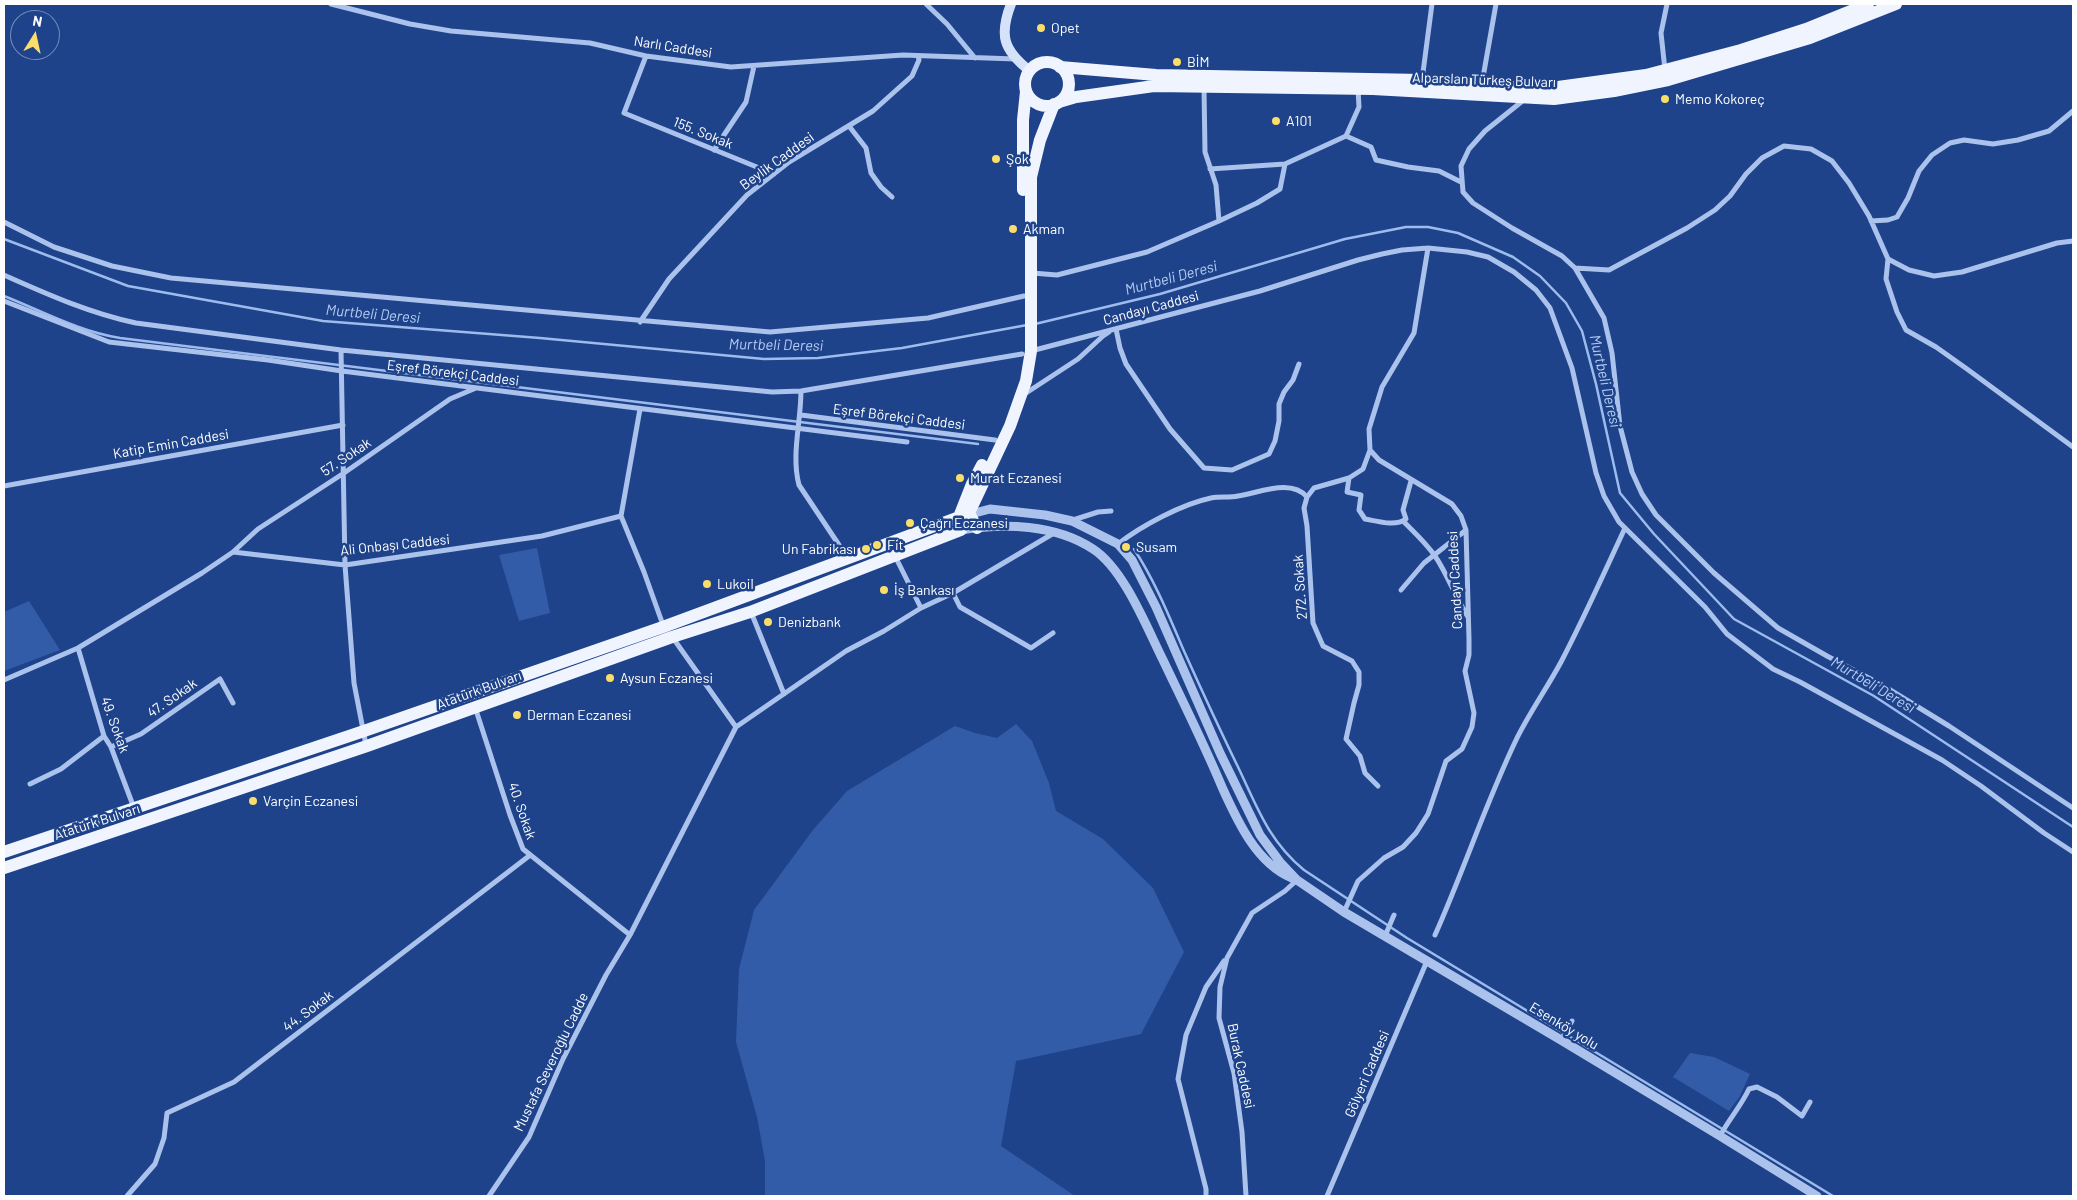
<!DOCTYPE html>
<html>
<head>
<meta charset="utf-8">
<style>
	body { margin:0 }
	#map { position:relative; width:2077px; height:1200px; overflow:hidden; background:#1e438a; font-family:Barlow,sans-serif }
	canvas { display:block }
	.frame { position:absolute; inset:0; border:5px solid #fff; pointer-events:none }
	.north { position:absolute; left:10px; top:10px; width:50px; height:50px; box-sizing:border-box; background:#1e438a; border:1px solid #788eb9; border-radius:50%; rotate:10deg; font-size:14px; font-weight:700; line-height:20px; text-align:center; color:#fff }
	.north::after { content:''; display:block; margin:auto; width:18px; height:22px; background:#fade69; clip-path:polygon(50% 0,100% 100%,50% 72%,0 100%) }
</style>
</head>
<body>
<div id="map">
<canvas width="2077" height="1200"></canvas>
<div class="frame"></div>
<div class="north">N</div>
</div>
<script>
const ctx = document.querySelector('canvas').getContext('2d');
ctx.lineJoin = 'round';
function paint(path, color) {
  ctx.fillStyle = color;
  ctx.fill(path, 'evenodd');
}
function strokePath(path, color, width, dash) {
  ctx.strokeStyle = color;
  ctx.lineWidth = width;
  ctx.lineCap = dash ? 'butt' : 'round';
  ctx.setLineDash(dash || []);
  ctx.stroke(path);
}
function label(font, color, halo, rows, align = 'center') {
  ctx.font = font + ' Barlow,sans-serif';
  ctx.lineWidth = 5;
  ctx.setLineDash([]);
  ctx.textBaseline = 'middle';
  ctx.strokeStyle = halo;
  ctx.fillStyle = color;
  for (const [text, x, y, turn = 0] of rows) {
    ctx.save();
    ctx.translate(x, y);
    ctx.rotate((+turn || 0) * Math.PI / 180);
    ctx.textAlign = isNaN(turn) ? turn : align;
    if (halo) ctx.strokeText(text, 0, 0);
    ctx.fillText(text, 0, 0);
    ctx.restore();
  }
}
paint(new Path2D(`
	M537,548l13,65 -31,8 -20,-66z
	M29,601l31,49 -56,21v-59z
	M1016,724l16,17 17,42 7,28 47,28 50,49 31,64 -43,82 -125,27 -15,85 74,50h-310v-35l-8,-44 -21,-75 3,-73 15,-59 59,-80 34,-39 108,-65 20,7 22,5z
	M1690,1053l24,4 36,17 -10,22 -11,15 -56,-34z`), '#325ca8');
strokePath(new Path2D(`
	M4,239l124,47 195,35 217,17 224,21 54,-1 84,-10 125,-23
	M4,296c38,15 76,36 116,42l858,106
	M1035,324l125,-30 185,-55 61,-12h22l30,6 55,24 27,19 26,27 16,28 14,53 24,109 34,41 80,85 140,77 199,131
	M1134,549c21,32 35,67 50,102 18,40 36,79 55,118 19,40 30,72 65,101l103,68 426,258`), '#9dbbed', 2.5);
strokePath(new Path2D(`
	M331,4l79,20 41,7 139,12 56,13 85,11 172,-12 112,4
	M926,4l21,20 28,34
	M646,56l-22,57 150,61
	M1665,70l-4,-37 6,-29
	M1422,80l10,-76
	M1482,83l14,-79
	M1525,99l-40,32 -16,18 -8,17 2,26 10,11 39,25 50,28 13,12 34,2 78,-42 28,-18 15,-14 16,-22 16,-16 22,-12 27,3 21,12 17,22 20,33 19,43 21,11 25,6 28,-4 95,-29 16,-2
	M849,126l17,22 5,25 10,14 11,10
	M1346,136l25,11 5,13 32,7 31,4 22,11
	M714,150l32,-48 8,-36
	M1210,169l75,-5 61,-28 13,-29 -1,-18
	M1219,221l38,-18 23,-14 5,-25
	M1871,221l17,-1 9,-3 11,-19 11,-27 13,-16 18,-12 14,-3 29,4 25,-4 31,-9 24,-20
	M4,222l50,25 58,19 59,12 599,54 158,-14 96,-22
	M1888,259l-2,20 11,33 9,18 30,17 31,22 106,78
	M1575,268l29,50 8,35 8,73 12,46 10,22 14,21 58,58 64,55 49,28 55,29 67,41 124,82
	M1032,273l25,2 90,-23 72,-31 -3,-36 -11,-33 -1,-64
	M4,275c43,19 85,38 132,48l205,27 431,42 29,-1 221,-37
	M4,301l105,41 159,18 74,11 565,71
	M640,322l29,-43 78,-84 42,-33 84,-51 39,-35 7,-16 -1,-4
	M1116,329l4,19 6,16 44,65 34,39 28,2 37,-16 6,-13 4,-20v-17l5,-12 9,-12 6,-16
	M341,350l4,215 9,118 12,62
	M1031,351l229,-60 98,-31 24,-6 20,-4 26,-2 39,4 21,5 26,15 22,18 14,18 22,60 24,105 8,23 15,26 86,85 22,27 46,35 27,13 142,78 39,26 63,47 29,19
	M801,391c0,31 -10,64 -2,94l48,72
	M1023,395l55,-36 25,-23 6,-4
	M801,415l194,25
	M1370,450l-7,19 -14,9 -35,10 -7,9 -3,11 3,18 6,97 10,23 29,15 7,11v13l-5,18 -8,36 14,17 5,17 13,13
	M1349,478l-2,14 14,3 -2,15 6,9c12,2 30,8 41,0l-3,-9 8,-29
	M4,486l339,-61
	M621,516l23,56 19,53
	M1073,520l25,-8 13,-1
	M1403,521c11,11 23,22 32,35 13,19 20,41 33,61
	M1118,544c23,-18 64,-40 93,-46 9,-2 18,0 27,-2 21,-3 53,-18 69,1
	M233,552l25,-23 86,-56 106,-74 26,-11
	M895,556l26,52
	M1401,590l23,-27 42,-33
	M953,593l7,14 71,41 22,-15
	M751,612l33,82
	M673,638l63,89
	M78,648l26,88 7,11 23,61
	M4,680l74,-32 124,-75 31,-21 112,13 197,-29 79,-20 19,-107
	M475,707l35,108 13,34 107,86
	M111,747l30,-13 79,-55 13,24
	M30,784l31,-15 43,-33
	M1344,912l14,-31 26,-23 19,-11 13,-14 12,-19 18,-53 16,-12 10,-22 2,-14 -9,-42 4,-16v-16l-3,-109 -5,-14 -9,-12 -73,-44 -9,-10 -1,-21 13,-42 32,-54 14,-85
	M1435,935c29,-65 51,-133 82,-197 13,-26 30,-50 44,-76 23,-44 43,-89 64,-134
	M1385,936l9,-21
	M1561,1040l11,-19
	M1720,1136c9,-17 21,-30 29,-47l8,-2 20,10 25,19 8,-14
	M127,1196l28,-32 9,-26 3,-25 67,-31 295,-226
	M489,1196l40,-59 34,-78 43,-84 24,-40 106,-208 110,-76 38,-20 37,-23 32,-15 101,-60
	M1206,1196v-7l-28,-110 8,-44 20,-48 18,-26
	M1246,1196l-4,-64 -8,-59 -15,-55 1,-31 7,-29 25,-45 33,-22 12,-11
	M1327,1196l100,-235`), '#aac2ec', 5);
strokePath(new Path2D(`
	M967,515l23,-6 55,6 27,6 46,23 14,16 24,47 64,146 40,82 20,27 17,18 47,32 217,128 159,96 97,60
	M961,530c43,-7 94,-6 132,19 31,20 54,79 70,111 20,42 41,84 59,127 15,33 34,76 70,91`), '#aac2ec', 9);
strokePath(new Path2D(`
	M1011,4c-12,31 -8,46 19,67`), '#d6e2f9', 10);
strokePath(new Path2D(`
	M1025 84a22 22 0 1 1 44 0a22 22 0 1 1-44 0Z
	M1060,67l96,8 266,5 104,8 32,-1 88,-12 95,-25 65,-21 62,-25
	M1059,102l17,-5 78,-11 219,3 181,10 60,-8 54,-11 142,-42 86,-34
	M1023,190v-70l3,-29
	M967,509l10,19
	M4,852l360,-121 299,-104 296,-110 13,-33 10,-19
	M4,868l363,-122 305,-109 78,-25 211,-82 49,-104 16,-45 5,-30v-174l9,-37 14,-36`), '#eff4ff', 12);
for (const [x, y, r, color] of [
	[1041,28,5,"#fade69"],
	[1177,62,5,"#fade69"],
	[1665,99,5,"#fade69"],
	[1276,121,5,"#fade69"],
	[996,159,5,"#fade69"],
	[1013,229,5,"#fade69"],
	[960,478,5,"#fade69"],
	[910,523,5,"#fade69"],
	[877,545,5,"#fade69"],
	[1126,547,5,"#fade69"],
	[866,549,5,"#fade69"],
	[707,584,5,"#fade69"],
	[884,590,5,"#fade69"],
	[768,622,5,"#fade69"],
	[610,678,5,"#fade69"],
	[517,715,5,"#fade69"],
	[253,801,5,"#fade69"]
]) {
  const dot = new Path2D();
  dot.arc(x, y, r, 0, 2 * Math.PI);
  ctx.fillStyle = color;
  ctx.fill(dot);
  strokePath(dot, '#1e438a', 2);
}
label('14px', '#fff', '#1e438a', [
	["Opet",1051,28],
	["BİM",1187,62],
	["Memo Kokoreç",1675,99],
	["A101",1286,121],
	["Şok",1006,159],
	["Akman",1023,229],
	["Murat Eczanesi",970,478],
	["Çağrı Eczanesi",920,523],
	["Fit",887,545],
	["Susam",1136,547],
	["Un Fabrikası",856,549,"right"],
	["Lukoil",717,584],
	["İş Bankası",894,590],
	["Denizbank",778,622],
	["Aysun Eczanesi",620,678],
	["Derman Eczanesi",527,715],
	["Varçin Eczanesi",263,801]
], 'left');
label('14px', '#fff', '#1e438a', [
	["Narlı Caddesi",673,47,9],
	["Alparslan Türkeş Bulvarı",1484,80,2],
	["155. Sokak",703,133,22],
	["Beylik Caddesi",777,161,-36],
	["Candayı Caddesi",1151,308,-15],
	["Eşref Börekçi Caddesi",453,373,7],
	["Eşref Börekçi Caddesi",899,417,7],
	["Katip Emin Caddesi",171,444,-10],
	["57. Sokak",346,457,-34],
	["Ali Onbaşı Caddesi",395,545,-6],
	["Candayı Caddesi",1455,580,-93],
	["272. Sokak",1300,587,-94],
	["Atatürk Bulvarı",479,690,-20],
	["47. Sokak",172,698,-35],
	["49. Sokak",115,725,70],
	["40. Sokak",522,811,71],
	["Atatürk Bulvarı",97,822,-18],
	["44. Sokak",308,1011,-37],
	["Esenköy yolu",1564,1026,31],
	["Mustafa Severoğlu Cadde",551,1062,-64],
	["Burak Caddesi",1241,1066,78],
	["Gölyeri Caddesi",1367,1074,-67]
]);
label('italic 15px', '#b6ccf3', '#1e438a', [
	["Murtbeli Deresi",1171,278,-15],
	["Murtbeli Deresi",373,314,5],
	["Murtbeli Deresi",776,345,1],
	["Murtbeli Deresi",1605,381,77],
	["Murtbeli Deresi",1873,685,31]
]);
</script>
</body>
</html>
